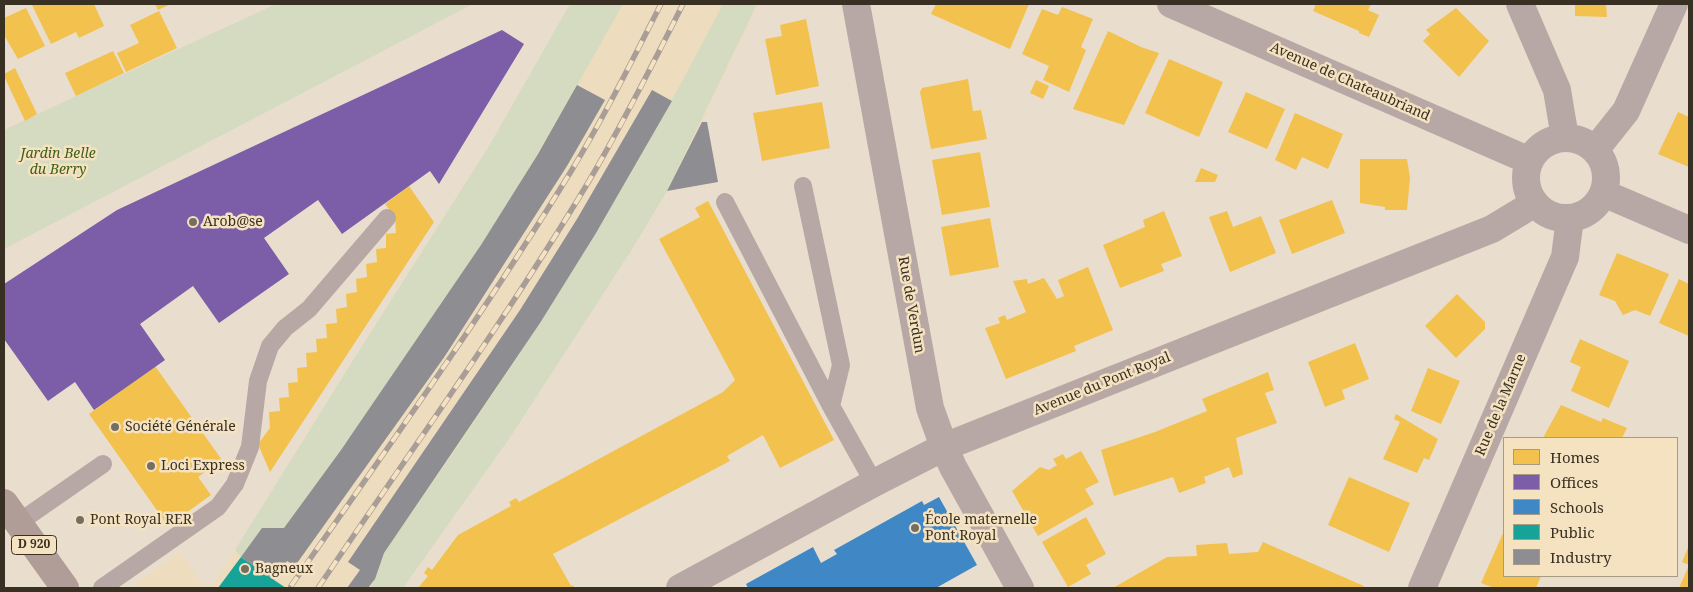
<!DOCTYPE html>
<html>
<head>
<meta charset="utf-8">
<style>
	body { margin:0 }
	#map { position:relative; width:1693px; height:592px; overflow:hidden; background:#e9decd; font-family:"Noto Serif",serif }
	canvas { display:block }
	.frame { position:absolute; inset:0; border:5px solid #383123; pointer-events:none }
	.legend { position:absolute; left:1503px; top:437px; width:175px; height:140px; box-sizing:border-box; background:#f5e2c1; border:1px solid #a99b82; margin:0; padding:6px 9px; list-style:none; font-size:15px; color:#383123 }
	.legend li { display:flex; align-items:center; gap:10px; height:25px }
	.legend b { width:25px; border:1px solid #a99b82 }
</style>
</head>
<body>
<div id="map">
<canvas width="1693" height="592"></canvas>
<div class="frame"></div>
<ul class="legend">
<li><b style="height:14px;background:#f2c14e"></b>Homes</li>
<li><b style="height:14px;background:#7b5ea7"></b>Offices</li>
<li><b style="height:14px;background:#3f88c5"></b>Schools</li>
<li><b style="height:14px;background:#17a398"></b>Public</li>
<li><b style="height:14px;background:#8d8d92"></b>Industry</li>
</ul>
</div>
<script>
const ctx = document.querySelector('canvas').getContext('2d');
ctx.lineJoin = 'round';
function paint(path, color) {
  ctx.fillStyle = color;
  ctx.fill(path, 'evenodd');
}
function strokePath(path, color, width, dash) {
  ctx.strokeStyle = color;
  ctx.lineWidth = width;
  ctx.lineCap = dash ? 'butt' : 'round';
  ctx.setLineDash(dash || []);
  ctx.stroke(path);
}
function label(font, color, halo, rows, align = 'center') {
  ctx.font = font + ' "Noto Serif",serif';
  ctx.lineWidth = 5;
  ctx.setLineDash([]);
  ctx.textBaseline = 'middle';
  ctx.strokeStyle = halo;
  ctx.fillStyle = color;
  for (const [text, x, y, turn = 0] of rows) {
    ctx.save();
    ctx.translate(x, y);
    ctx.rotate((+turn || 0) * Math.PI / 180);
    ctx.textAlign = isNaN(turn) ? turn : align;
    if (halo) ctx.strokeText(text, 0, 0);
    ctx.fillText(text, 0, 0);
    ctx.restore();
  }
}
paint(new Path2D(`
	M570,4h188l-56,118 -35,69 -36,60 -122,188 -106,149h-192l144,-231 134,-211z
	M180,552l26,36h-65l-4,-5z`), '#eddcbe');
paint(new Path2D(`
	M276,4h197l-469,245v-119l72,-34z
	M570,4h53c-46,81 -91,163 -142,241 -62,97 -129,190 -197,283l-22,1 -21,28 -6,-7 120,-193 134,-211z
	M723,4h34l-90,187 -36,60 -122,188 -106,149h-33l5,-9 9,-26c73,-105 146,-211 212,-321 45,-75 87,-151 127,-228z`), '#d5dbc0');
paint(new Path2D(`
	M35,4h59l10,22 -25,12 -3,-6 -25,12 -19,-39z
	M155,4h16l-13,6z
	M936,4h93l-19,45 -79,-35z
	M1316,4h55l-3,6 11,5 -10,22 -10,-4v-2l-46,-20z
	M1575,4h31l1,13 -32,-1z
	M1062,7l31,12 -12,28 5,3 -17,42 -26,-12 6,-14 -27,-12 20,-45 16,6z
	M26,8l19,38 -27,13 -14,-24v-17z
	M1456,8l33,33 -30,36 -36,-36 7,-7 -4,-4z
	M159,11l18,37 -51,24 -9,-19 22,-10 -9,-18z
	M806,19l13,67 -43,9 -11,-56 17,-3 -2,-11z
	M1108,31l33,16 18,6 -35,72 -51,-16z
	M113,51l11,22 -48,23 -11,-23z
	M1169,59l54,23 -24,55 -54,-24z
	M15,68l22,46 -12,7 -21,-45v-2z
	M968,79l5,32 8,-1 6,29 -56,10 -11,-57 2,-4z
	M1036,80l13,6 -6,13 -13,-6z
	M1246,92l39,17 -18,40 -39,-17z
	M822,102l8,46 -68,13 -9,-48z
	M1678,112l11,5v50l-31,-13z
	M1295,113l48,21 -15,35 -26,-12 -6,13 -21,-10z
	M980,152l10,55 -48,8 -10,-55z
	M1360,159h47l3,19 -3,32h-22v-3l-25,-4z
	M1201,168l17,7 -3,7h-20z
	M409,186l25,36 -164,250 -12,-28 12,-16 -1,-16 11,-1 -1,-13 10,-1 -1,-14 10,-1 -1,-14 10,-1 -1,-14 11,-1 -1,-13 11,-1 -1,-14 11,-1 -1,-14 11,-2 -1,-13 11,-2 -1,-13 11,-2 -1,-13 11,-2 -1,-13 10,-1v-14l10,-1 -1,-16 -10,-13z
	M1332,200l13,33 -53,21 -13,-34z
	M708,201l126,239 -54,28 -17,-33 -36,21 3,5 -177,93 18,32 2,-1 1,3h-156l10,-12 -4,-3 4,-6 4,3 26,-35 53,-29 -2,-4 7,-4 3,4 204,-110 12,-12 -76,-141 41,-22 -5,-9z
	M1164,211l18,45 -21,8 3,7 -44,17 -17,-43 42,-18 -2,-7z
	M1227,211l6,16 28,-11 15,37 -46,19 -21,-55z
	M990,218l9,49 -49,9 -9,-49z
	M1617,253l52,21 -19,42 -15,-6 -12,5 -8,-14 -16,-6z
	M1088,267l25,63 -39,16 2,5 -70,28 -21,-51 15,-5 -2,-5 7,-3 2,5 19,-8 -13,-31 14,-2 1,5 16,-6 13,21 7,-3 -6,-16z
	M1679,279l10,5v52l-30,-13z
	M1457,294l28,28v7l-29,29 -31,-32z
	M1580,339l49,22 -20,47 -38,-17 10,-24 -11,-5z
	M1355,343l14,36 -27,11 3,9 -20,8 -17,-45z
	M155,366l67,94 -24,17 13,18 -43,31 -79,-112z
	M1428,368l32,13 -19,43 -30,-13z
	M1268,372l6,18 -9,3 12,30 -41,15 7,36 -10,4 -4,-11 -25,10 2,6 -27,10 -6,-16 -59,19 -13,-46 54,-18 52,-21 -5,-12z
	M1561,405l40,17 2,-4 24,10 -5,10h-79z
	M1396,414l42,25 -9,21 -5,-2 -7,15 -34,-14 17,-37 -6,-3z
	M1081,451l18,31 -14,7 9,15 -56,32 -26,-45 28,-24 9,3 8,-5 -4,-6 10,-5 3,5z
	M1349,477l61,26 -21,49 -61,-27z
	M1086,517l20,37 -20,11 5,9 -23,13 -26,-45z
	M1504,531v45h37l-5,12h-42l-13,-5z
	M1263,542l101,44 -1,2h-250l54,-31 30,-1 -1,-11 31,-2 2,11 29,-2z
	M1689,545v43h-10l10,-23 -7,-3z`), '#f2c14e');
paint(new Path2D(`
	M502,30l22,14 -85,140 -9,-13 -88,63 -24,-34 -54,38 25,36 -70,49 -26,-37 -53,38 25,36 -71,50 -19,-28 -27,19 -44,-62v-55l113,-74z`), '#7b5ea7');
paint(new Path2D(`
	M939,497l38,68 -41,23h-188l-2,-4 67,-37 8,16 16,-9 -3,-4 88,-49 2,4z`), '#3f88c5');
paint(new Path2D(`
	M241,557l33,23 12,8h-68z`), '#17a398');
paint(new Path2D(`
	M577,85l28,15 -38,66 -122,190 -150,210 -8,-5 -13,19 -33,-23 21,-29h22l57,-78 140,-205 57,-91z
	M652,90l20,11 -76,132 -56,90 -156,230 -9,26 -7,9h-21l13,-18 -12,-8 172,-252 57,-91z
	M702,122h5l11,60 -51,9z`), '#8d8d92');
strokePath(new Path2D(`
	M803,186l38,179 -10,41
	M725,202l106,204 43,77
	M18,523l85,-59
	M102,588l116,-81 17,-23 15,-37 8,-66 12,-35 15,-18 24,-19 78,-91`), '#b8a8a5', 18);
strokePath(new Path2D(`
	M856,4l74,404 14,39 9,20 67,121
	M1171,4l359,157
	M1520,4l37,86 8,48
	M1526 178a40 40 0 1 1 80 0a40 40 0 1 1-80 0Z
	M1595,150l31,-39 48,-107
	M1603,193l86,37
	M680,588l194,-105 70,-36 548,-218 43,-26
	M1422,588l143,-331 5,-39`), '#b8a8a5', 28);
strokePath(new Path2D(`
	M4,503l61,85`), '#b19d98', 28);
const rail = new Path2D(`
	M291,586c95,-136 192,-271 279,-413 33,-54 62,-112 91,-169
	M318,588c91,-135 187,-267 271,-407 34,-58 64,-117 94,-177`);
strokePath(rail, '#a99d97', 5.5);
strokePath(rail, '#f5e2c1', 4, [11]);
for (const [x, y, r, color] of [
	[193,222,5,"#766e5e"],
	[115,427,5,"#766e5e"],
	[151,466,5,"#766e5e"],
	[80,520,5,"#766e5e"],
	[915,528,5,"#766e5e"],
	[245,569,5,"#766e5e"]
]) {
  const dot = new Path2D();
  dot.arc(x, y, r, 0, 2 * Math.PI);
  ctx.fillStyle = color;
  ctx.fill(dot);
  strokePath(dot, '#f5e2c1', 2);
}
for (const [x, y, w] of [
	[34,545,45]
]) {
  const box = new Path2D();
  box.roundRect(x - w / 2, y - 9.5, w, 19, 4);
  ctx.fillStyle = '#f5e2c1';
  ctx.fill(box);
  strokePath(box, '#383123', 1);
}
label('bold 12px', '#383123', null, [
	["D 920",34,545]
]);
label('14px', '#383123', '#f5e2c1', [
	["Avenue de Chateaubriand",1350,82,24],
	["Rue de Verdun",911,305,80],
	["Avenue du Pont Royal",1102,384,-22],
	["Rue de la Marne",1501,405,-67]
]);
label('italic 14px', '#3e6017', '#f5e2c1', [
	["Jardin Belle",58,154],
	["du Berry",58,170]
]);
label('14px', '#383123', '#f5e2c1', [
	["Arob@se",203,222],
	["Société Générale",125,427],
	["Loci Express",161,466],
	["Pont Royal RER",90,520],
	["École maternelle",925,520],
	["Pont Royal",925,536],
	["Bagneux",255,569]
], 'left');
</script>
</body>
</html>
